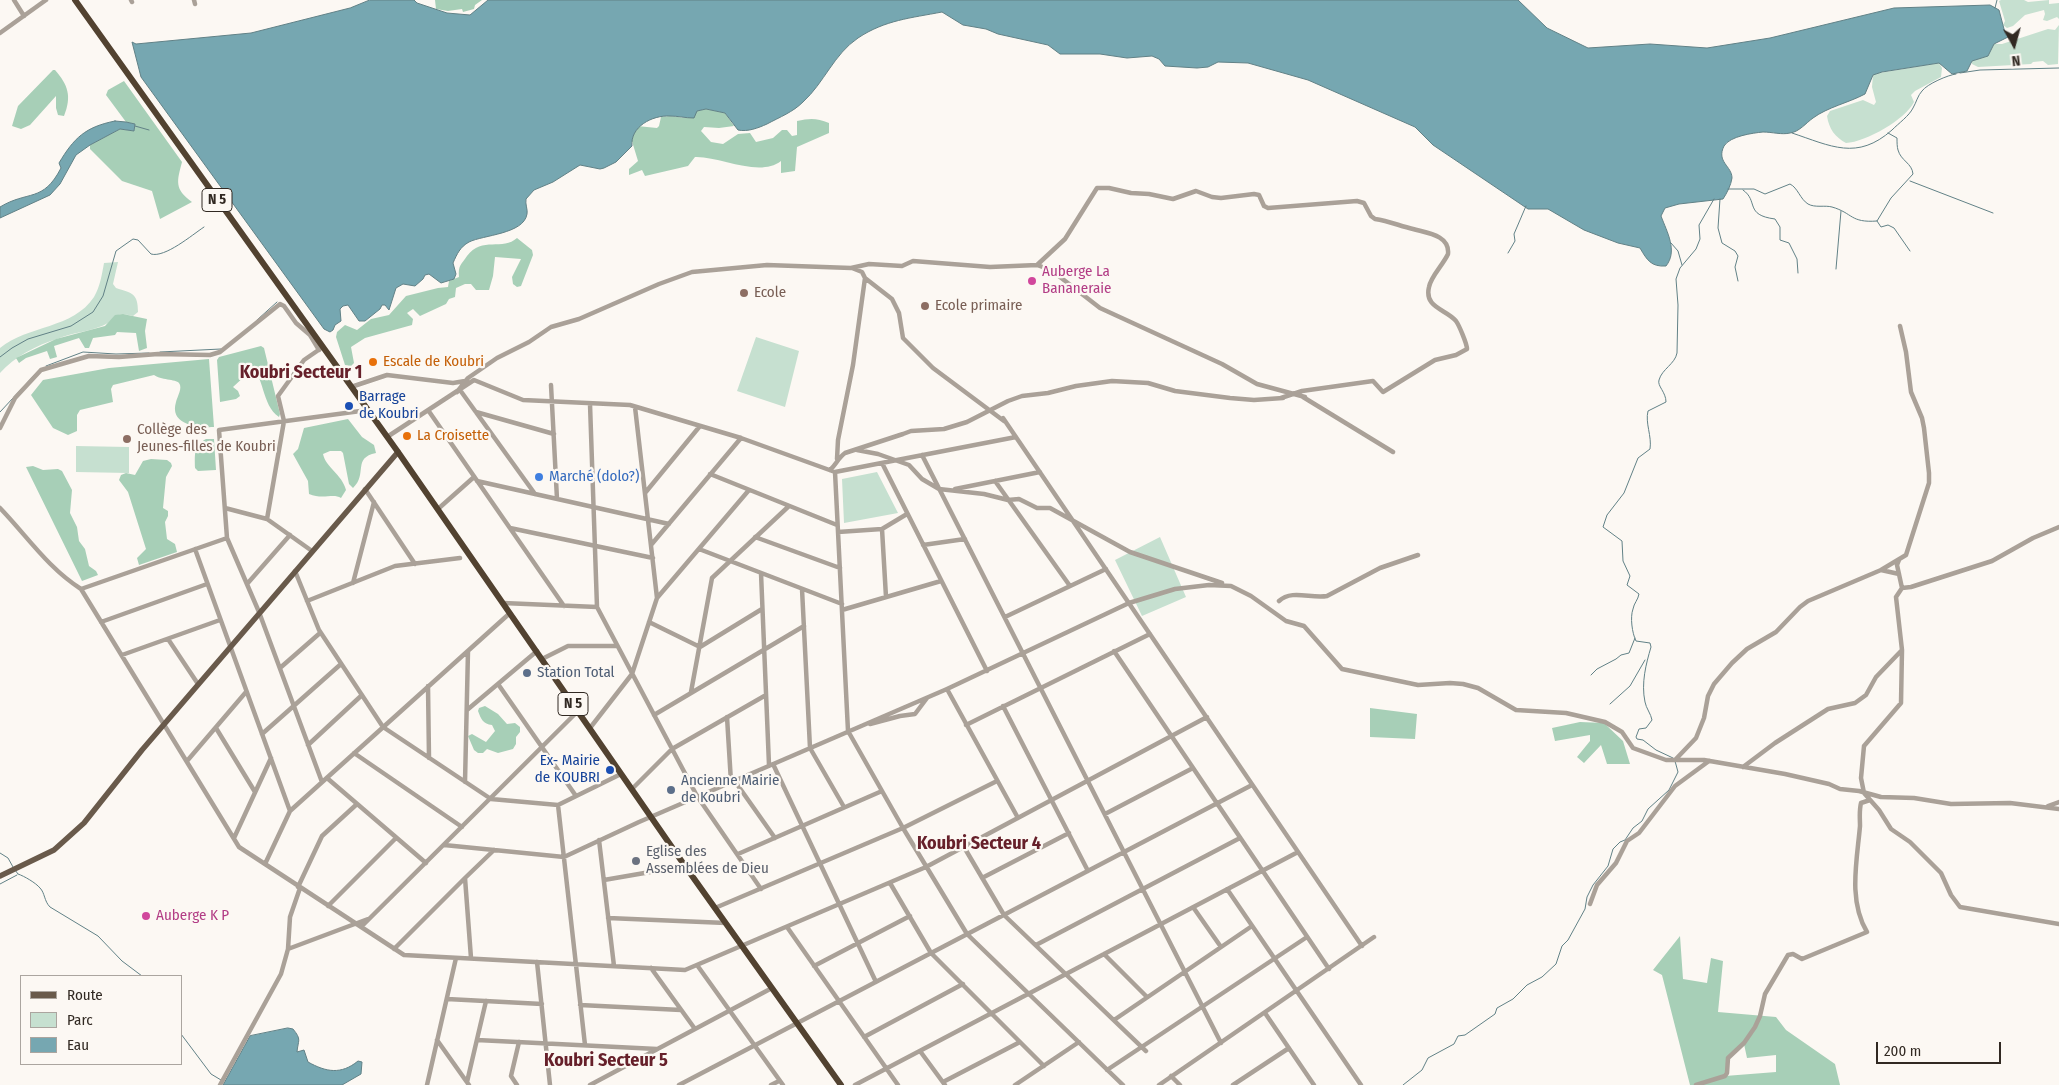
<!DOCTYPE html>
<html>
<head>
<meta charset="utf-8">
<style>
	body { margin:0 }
	#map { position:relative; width:2059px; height:1085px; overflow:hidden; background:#fcf8f3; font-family:"Fira Sans Condensed",sans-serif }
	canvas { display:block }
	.legend { position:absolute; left:20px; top:975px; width:162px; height:90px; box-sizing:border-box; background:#fcf8f3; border:1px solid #aba59f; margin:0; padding:6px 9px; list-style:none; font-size:15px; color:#312922 }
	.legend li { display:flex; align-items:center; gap:10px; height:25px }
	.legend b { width:25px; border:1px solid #aba59f }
	.north { position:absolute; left:1989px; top:20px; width:50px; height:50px; -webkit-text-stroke:4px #fcf8f3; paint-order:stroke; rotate:173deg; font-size:14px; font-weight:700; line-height:20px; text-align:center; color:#312922 }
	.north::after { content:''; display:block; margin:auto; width:18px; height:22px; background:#312922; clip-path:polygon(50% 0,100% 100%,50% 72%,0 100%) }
	.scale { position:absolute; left:1876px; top:1042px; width:125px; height:22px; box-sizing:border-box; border:2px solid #312922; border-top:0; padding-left:6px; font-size:15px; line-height:18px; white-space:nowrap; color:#312922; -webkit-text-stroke:4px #fcf8f3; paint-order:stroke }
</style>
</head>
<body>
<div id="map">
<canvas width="2059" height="1085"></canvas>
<ul class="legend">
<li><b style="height:6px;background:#695a4b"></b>Route</li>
<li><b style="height:14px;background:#c6e0d0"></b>Parc</li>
<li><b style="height:14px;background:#76a7b1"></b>Eau</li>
</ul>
<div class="north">N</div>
<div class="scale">200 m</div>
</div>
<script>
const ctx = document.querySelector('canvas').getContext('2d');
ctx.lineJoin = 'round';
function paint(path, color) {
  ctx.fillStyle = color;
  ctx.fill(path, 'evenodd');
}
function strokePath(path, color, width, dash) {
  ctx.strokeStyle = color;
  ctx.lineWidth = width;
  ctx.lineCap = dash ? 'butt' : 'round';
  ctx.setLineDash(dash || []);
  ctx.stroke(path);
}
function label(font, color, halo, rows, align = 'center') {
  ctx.font = font + ' "Fira Sans Condensed",sans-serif';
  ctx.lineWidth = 4.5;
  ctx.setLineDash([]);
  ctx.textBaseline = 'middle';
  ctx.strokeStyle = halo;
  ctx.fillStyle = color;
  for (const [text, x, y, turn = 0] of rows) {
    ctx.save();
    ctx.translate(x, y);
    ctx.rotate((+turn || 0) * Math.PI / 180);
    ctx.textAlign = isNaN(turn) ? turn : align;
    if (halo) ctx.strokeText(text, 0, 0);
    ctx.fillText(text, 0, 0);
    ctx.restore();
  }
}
paint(new Path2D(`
	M2001,0h23l4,2 21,-2v4l10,-1v16l-2,-2 -10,4 -4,-1 2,-6 -1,-4 -19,5 -12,11 -6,2 -4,-3 2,-4 -6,-20z
	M2059,25l-1,39 -10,1 -5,-4 -10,1 -2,2 -53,3 -6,-3v-3l16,-5 6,-12h8l46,-15 7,1z
	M1939,63l3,5 -1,9 -26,14 -4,4 3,7c-8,17 -48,40 -68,41 -11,-6 -17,-14 -19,-27l3,-5 33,-11 11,5 2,-3 -4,-15 1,-13z
	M118,262l-5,22 3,4c16,5 22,5 22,24l-5,4c-23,-5 -15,4 -31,10 -15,6 -31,7 -45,13 -20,6 -43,18 -57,34v-25c28,-23 73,-19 94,-51 6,-10 8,-23 10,-34z
	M756,337l43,14 -14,56 -48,-16z
	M76,446l53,1v26l-53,-1z
	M877,472l21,41 -54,10 -2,-44z
	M1160,537l26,60 -44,19 -27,-56z`), '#c6e0d0');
paint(new Path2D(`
	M435,0h47l-7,5 -1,4 -11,3 -1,-3 -14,2 -12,-2z
	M53,70h2c13,15 17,26 9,46l-6,-1 -2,-7v-12l-26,29 -9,4 -9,-3 6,-20z
	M124,81l58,81c-5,19 -8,27 10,40l-32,17 -8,-28 -30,-10 -32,-32v-4l30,-16 14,2 1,-7 -9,-2 -20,-27 2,-5z
	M706,109l19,4 9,13 -15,2 -15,-1 -3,4 10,11 12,2 15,-10 12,-1 6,9 17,-4 9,-8h5l5,6 5,-1v-14c13,-3 20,-3 32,2v10l-32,14 -2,24 -14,2v-12c-22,17 -61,-5 -86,-4l-7,9 -43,10 -3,-6 -13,5v-6l9,-8 -7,-23 6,-12 20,2 2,-2 2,-9 9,-1 16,2 11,-7z
	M517,238l15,12 1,5 -12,31 -4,1 -4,-3 -1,-7 9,-18 -26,-2 -2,19 -4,14h-13l-5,-6h-6l-9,4 -1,9 -6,2 -3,5 -26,12 -7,-7 -6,4 6,6 -1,6 -47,13 -14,9 3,16 -3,3 -6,-1 -9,-28 1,-5 8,-7 12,5 14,-11 18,-4 17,-19 32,-8 10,-1 1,-6 10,-4c-1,-12 2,-12 8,-21 15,-20 36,-5 50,-18z
	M123,314l24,5 -2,12 2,17 -8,3 -3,-18 -19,-1 -2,3 -22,3 -4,10h-4l-6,-10 -25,8 3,11 -7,2 -3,-8 -21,7 -7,5 -3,-5 40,-19 49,-13 10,-11z
	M261,346l3,2 16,66 -1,3c-18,-12 -14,-42 -30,-53l-3,11 -13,12 5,4 2,5 -4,3 -16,3 -3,-42 2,-3z
	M209,359l5,68c-16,1 -45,-2 -38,-25 1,-5 7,-14 3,-19 -3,-4 -19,-3 -25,-8l-41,10 -2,4 2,13 -33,8 -3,5v16l-9,4 -15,-7 -22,-33 12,-15 66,-12z
	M348,419l14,18 12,8 2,8c-24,5 -8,21 -23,35l-4,-4 -6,-31 -2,-2h-11l-7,3c3,14 19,20 23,36l-5,8c-8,-5 -18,2 -32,-4l-1,-13 -15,-27 5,-5 6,-21z
	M206,439h8l2,31 -18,1 -3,-3c0,-13 -2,-22 11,-29z
	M151,459l16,1 4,3 1,3 -6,11 -3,31 5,3v5l-3,6 2,17 8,5 2,8 -38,13 -2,-7 9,-9 -18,-57 -9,-12 2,-5 5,-2 9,2 8,-14z
	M33,466l10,4 15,-1 4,2 10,19 -2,23 7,14 2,14 6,8 4,17 7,5 2,4 -16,6 -56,-114z
	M485,706l13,8 9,10 8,-1 5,4v5l-4,5v7l-3,5 -15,4 -11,-4 -4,4h-5l-4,-3 -6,-14 4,-2 14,8 9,-11 -3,-6c-9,-1 -11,-6 -14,-14l1,-3z
	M1370,708l47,6 -2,25 -45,-2z
	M1580,722l24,1 19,18 7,23h-23l-6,-19 -17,18 -7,-6 13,-16v-6l-35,6 -3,-13z
	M1680,936l3,43 24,4 4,-25 12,3 -5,51 58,5 10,13 49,34 5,21h-150l-28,-110 -9,-5zM1744,1044l3,14 29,-3v17l-51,4 5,-22z`), '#a7cfb7');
const water = new Path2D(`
	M370,0h44l3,3 30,10 23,2 18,-15h1030l29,28 41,20 62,-4 57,4 63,-10 124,-30 96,-3 9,5 5,19 4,8 -14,7 -6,12 -16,5 -5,10 -15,3 -13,-11 -57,9 -9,3 -8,19c-17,9 -37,13 -52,24 -7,5 -14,14 -23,15 -8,2 -18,-1 -27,-1 -10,1 -33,4 -39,14 -8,16 8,20 8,32 -1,7 -5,15 -9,21l-44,5 -14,4 -4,8c6,16 17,35 5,50 -15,1 -19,-6 -26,-18l-22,-5 -34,-13 -36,-21h-20l-95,-64 -18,-18 -107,-47 -60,-17 -30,-1 -10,5 -11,1 -32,-2 -6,-7 -7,-3 -25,2 -27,-4h-40l-12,-9 -50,-11 -12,-5 -23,-4 -21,-13c-31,6 -57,8 -84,26 -24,16 -34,45 -55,64 -10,10 -23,15 -36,22 -9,4 -19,8 -29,6l-13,-17 -19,-4 -9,2 -3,7c-9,0 -16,-2 -24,-2 -18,-1 -40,11 -38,30l-16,16 -12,6 -4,1 -20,-4 -27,17 -19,8 -8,9c-1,5 2,11 1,15 -3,20 -44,21 -58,28 -9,5 -12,12 -16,21l3,11 -2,5 -13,4 -12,-9 -4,1 -2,4 -8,7 -12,-2 -7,4 -7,22 -4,-5h-3l-2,4 -15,12h-6l-11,-16 -5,1 -3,3 1,12 -6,4 -2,5 -3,2 -6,-3 -183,-252 -9,-35 4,2 115,-11 99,-25z
	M115,121l11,1 9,2 -1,7 -14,-2 -30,16 -14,10 -16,29 -10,11 -50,23v-11c28,-17 43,-4 61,-39l-2,-5c15,-25 26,-36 56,-42z
	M288,1028l5,1c9,11 5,11 4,23l7,-2 4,12c18,10 33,13 50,-1l4,1 -1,12 -19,11h-119l27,-49z`);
paint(water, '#76a7b1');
strokePath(water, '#618186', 1);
strokePath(new Path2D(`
	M1995,8l2,-8
	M1960,73l20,-3 79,-2
	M135,126l14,4
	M1792,133c39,13 65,28 100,-3 7,-7 17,-14 21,-22 3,-5 5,-13 9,-17 5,-7 26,-16 34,-17
	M1910,181l83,32
	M1728,189h26l11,5 25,-10c8,4 10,15 18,20 7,4 17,1 24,3 21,6 18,16 45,14l14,-23 22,-24c-1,-11 -12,-13 -15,-24 -1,-3 -1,-8 -1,-12l-9,-5
	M1743,190c16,11 1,25 32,29l5,8v13l9,3 8,16 1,14
	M1720,199l-2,29 4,15 13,8 3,5 -3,11 3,14
	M1877,221l4,6 7,-2 6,3 16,23
	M1671,243l7,8 4,14
	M1508,253l7,-12 -1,-7 12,-28
	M1836,269l5,-58
	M257,320l20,-18
	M160,352l61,-3
	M0,357l12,-9 16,-9 43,-13 22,-14 10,-16 13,-45 7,-5 10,-7 5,1 13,14c14,4 41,-19 53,-27
	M46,366l37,-14 33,2 33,-1
	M0,412l40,-43
	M1591,675l6,-6 19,-10 5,-4 8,-2 6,-15
	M1610,704l20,-18 15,-26
	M1673,758l-17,-8 -13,-10 -6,-1 -1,-2 3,-8 7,-1 6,-8c-1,-6 -6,-12 -7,-18 -4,-19 1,-38 6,-55l-1,-4 -14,-2c-4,-8 -6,-24 -3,-32 1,-6 5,-9 6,-15l-12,-9 3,-9 -7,-15 -1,-20 -19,-14 4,-12 17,-22 14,-35 12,-9c2,-13 -5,-26 -2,-38l18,-9c0,-10 -9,-16 -7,-22 3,-11 16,-16 18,-27l1,-48 -2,-26 4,-11 16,-19 4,-10 -1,-14 15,-26
	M0,853l8,5 5,9
	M15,870l3,4c6,2 18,9 22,14 5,5 4,13 10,19l48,29 24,25 20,15
	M0,884l17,-9
	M181,1034l30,40 10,6
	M1403,1085l19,-15 6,-12 26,-14 4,-8 7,-1 30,-21 2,-6 16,-9 14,-14 15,-8 14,-13 6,-18 6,-6 17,-31 2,-12 6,-12 15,-19 5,-17 7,-7 5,-2 8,-12 9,-7 6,-12 21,-19 9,-18 -3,-11`), '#618186', 1);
strokePath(new Path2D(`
	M14,0l10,16
	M131,0l1,2
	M194,0l1,4
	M0,33l46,-33
	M1037,265l28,-26 32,-51h12l22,5 18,1 24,5 23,-8 16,6 9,1 33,-4 5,1 5,11 4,2 89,-7 7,2 7,13 4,3c14,2 25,7 38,10 14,4 37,6 35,25 -5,11 -17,22 -19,33 -5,21 17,22 27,34 3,4 11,23 11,28l-11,6 -21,5 -52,32 -10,-11 -71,10 -21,7
	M865,278l27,21 7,14 4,25 30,30 71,53
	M551,385l6,114
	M351,387l36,-12 66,8 12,-2
	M460,390l75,104
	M457,392l11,-14 29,-20 32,-16 22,-15 28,-8 80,-35 33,-12 75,-7 84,3 18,-4 33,2 11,-5 77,6 47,-2 14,5 49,38 122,56 35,20 48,13
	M1303,397l90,55
	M590,404l7,203 100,189 64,93
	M635,407l22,191
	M428,410l136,196
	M476,412l78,22
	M1003,418l359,528
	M0,428l15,-30 26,-28 48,-14 30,1 39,-3 52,1 10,-3 60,-48 4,2 12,17 14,12 9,15
	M387,437l87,-57 49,20 107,5 111,33 94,34 181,-35
	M857,450l21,4 31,11 13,14 17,10 45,5 24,6 11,-1 18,9h13l80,44 92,31
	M922,455l299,588
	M837,459l1,-19 15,-75 12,-87 -3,-6 -10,-4
	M882,463l105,208
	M830,470c6,-5 8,-12 15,-17l58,-19 8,-3 33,-2 23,-7 41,-21 14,-5 26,-3 28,-7 36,-5 36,2 27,8 55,7 24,2 29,-2
	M835,472l13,259 55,97 64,106 156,151
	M710,474l127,51
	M477,481l192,43
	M995,481l75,105
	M365,489l50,75
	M955,489l85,-17
	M645,493l55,-67
	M0,508c27,28 48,60 81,81l158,258 165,108 281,15 241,-103 281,-150
	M225,508l42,11 45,32
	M438,509l36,-32
	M267,519l17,-98 -6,-25 26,-36 16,-11
	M510,528l143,30
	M882,529l4,68
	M838,532l44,-3 25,-15
	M755,537l85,31
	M651,545l90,-107
	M923,545l42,-6
	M195,549l95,262
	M699,549l143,55
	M1881,570l25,-15 23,-72v-10l-5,-45 -2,-10 -11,-26 -5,-40 -6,-26
	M295,571l24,59 64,97 108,72 67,6 63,-31
	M761,573l8,192
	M353,583l21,-81
	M247,584l43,-49
	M1902,588l9,-1 81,-26 41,-23 26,-11
	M81,589l146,-51
	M802,589l8,159 34,59
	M307,601l88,-35 65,-8
	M1279,601c13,-12 32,-2 48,-5l53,-28 38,-13
	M503,603l94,4
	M842,610l99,-29
	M1005,617l101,-48
	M101,622l106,-38
	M649,622l51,25 62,-38
	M168,639l30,45
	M1902,650l-1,53 -37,43 -3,32 3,15 15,17 12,19 19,13 31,31 10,22 9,12 99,17
	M1114,651l215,318
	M122,655l98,-35
	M542,659l26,-13h49
	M280,668l40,-35
	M498,684l78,112
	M428,686l1,72
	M947,689l71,129
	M691,692l21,-114 77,-72
	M1003,706l85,165
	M467,710l70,-59
	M654,715l150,-89
	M727,717l4,65
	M870,724l30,-8 15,-2 12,-16
	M966,725l184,-91
	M216,728l39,64
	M590,728l42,-54 25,-76 92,-108
	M262,734l79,-70
	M308,745l54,-50
	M354,753l108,74
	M1675,760l21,-22 8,-20 4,-22 6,-12 18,-21 15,-14 29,-17 24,-25 8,-6 73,-31 18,4
	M187,761l59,-69
	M773,764l103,218
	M1743,767l32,-24 53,-34 27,-6 11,-8 10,-18 26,-27 -6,-53 6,-9 -5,-23 2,-5
	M327,778l99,85
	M734,780l41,58
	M322,782l-63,-170 -32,-74 -8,-108 149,-20
	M465,782l3,-131
	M632,789l40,-40 94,-54
	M558,805l27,240
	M2048,806l11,-4
	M1105,814l88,-46
	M234,838l37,-80
	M599,840l15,126
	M444,845l120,12 75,-35 308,-133 182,-86 46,-14 34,-4 22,1 20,10 35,25 18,5 38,43 76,16 32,-2 13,1 15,4 38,22 50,3 39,9 17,10 11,16 33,12h38l81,14 44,10 11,5 19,2 22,6 33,1 37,6 59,-1 49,6
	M964,847l40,68 142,136
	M738,854l144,-63
	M265,864l25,-53 220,-198
	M982,878l87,-45
	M604,880l81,-14
	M890,883l41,70 113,113
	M298,887l24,-51 35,-32
	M1227,889l134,196
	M1590,904l7,-19 19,-22 11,-22 12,-8 36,-47 34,-25
	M328,906l68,-68
	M1193,907l28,40
	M715,908l188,-80 94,-47
	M608,918l118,5
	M361,927l217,-216
	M787,927l111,158
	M1036,945l204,-107
	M288,949l2,-32 10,-29
	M394,949l71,-71
	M1104,954l43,43
	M471,958l-6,-80 29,-28
	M537,962l13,123
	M697,965l86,120
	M814,966l96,-50
	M651,968l44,61
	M447,999l95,5
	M580,1005l101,5
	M1265,1013l49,72
	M1114,1020l138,-94
	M864,1037l99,-53
	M437,1040l32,45
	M477,1040l180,9
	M920,1051l25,34
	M1107,1070l200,-133
	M1171,1076l9,9
	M467,1082l19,-81
	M943,1082l77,-40
	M220,1085l61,-111 7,-25 80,-30
	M427,1085l29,-127
	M517,1085l-6,-9 8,-34
	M590,1085l182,-97
	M679,1085l573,-300
	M771,1085l8,-4
	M855,1085l443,-233
	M1015,1085l64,-43
	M1159,1085l215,-148
	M1233,1085l56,-37
	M1696,1085l29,-9 2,-3 1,-15 16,-15 11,-16 5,-11 5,-22 23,-39 5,-1 9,5 65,-27c-19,-32 -10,-71 -7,-106 0,-8 -1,-15 1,-23l9,-3`), '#aaa198', 4.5);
strokePath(new Path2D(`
	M0,876l54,-26 30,-27 58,-73 256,-298`), '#695a4b', 5.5);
strokePath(new Path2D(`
	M75,0l323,452 287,414 156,219`), '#524230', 6);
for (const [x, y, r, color] of [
	[1032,281,5,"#d1479c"],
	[744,293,5,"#8d6e63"],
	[925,306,5,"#8d6e63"],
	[373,362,5,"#e8710a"],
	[349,406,5,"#1a4fb4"],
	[407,436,5,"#e8710a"],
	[127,439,5,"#8d6e63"],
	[539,477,5,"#3f7fe0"],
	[527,673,5,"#5c6f8a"],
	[610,770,5,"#1a4fb4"],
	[671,790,5,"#5c6f8a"],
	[636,861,5,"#6b7280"],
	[146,916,5,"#d1479c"]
]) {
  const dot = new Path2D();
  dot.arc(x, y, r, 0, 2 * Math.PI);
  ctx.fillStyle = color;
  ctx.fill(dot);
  strokePath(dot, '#fcf8f3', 2);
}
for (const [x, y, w] of [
	[217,200,30],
	[573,704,30]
]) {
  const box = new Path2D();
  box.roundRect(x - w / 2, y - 11.5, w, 23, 4);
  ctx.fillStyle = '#fcf8f3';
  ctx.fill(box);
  strokePath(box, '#312922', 1);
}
label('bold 14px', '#312922', null, [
	["N 5",217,200],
	["N 5",573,704]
]);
label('15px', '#b23c85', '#fcf8f3', [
	["Auberge La",1042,272],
	["Bananeraie",1042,289],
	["Auberge K P",156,916]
], 'left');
label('15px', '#785e54', '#fcf8f3', [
	["Ecole",754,293],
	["Ecole primaire",935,306],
	["Collège des",137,430],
	["Jeunes-filles de Koubri",137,447]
], 'left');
label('15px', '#c56008', '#fcf8f3', [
	["Escale de Koubri",383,362],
	["La Croisette",417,436]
], 'left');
label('15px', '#164399', '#fcf8f3', [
	["Barrage",359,397],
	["de Koubri",359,414],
	["Ex- Mairie",600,761,"right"],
	["de KOUBRI",600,778,"right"]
], 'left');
label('15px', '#366cbe', '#fcf8f3', [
	["Marché (dolo?)",549,477]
], 'left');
label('15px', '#4e5e75', '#fcf8f3', [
	["Station Total",537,673],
	["Ancienne Mairie",681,781],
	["de Koubri",681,798]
], 'left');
label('15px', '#5b616d', '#fcf8f3', [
	["Eglise des",646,852],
	["Assemblées de Dieu",646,869]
], 'left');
label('bold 18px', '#66202a', '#fcf8f3', [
	["Koubri Secteur 1",301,373],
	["Koubri Secteur 4",979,844],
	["Koubri Secteur 5",606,1061]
]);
</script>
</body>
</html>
